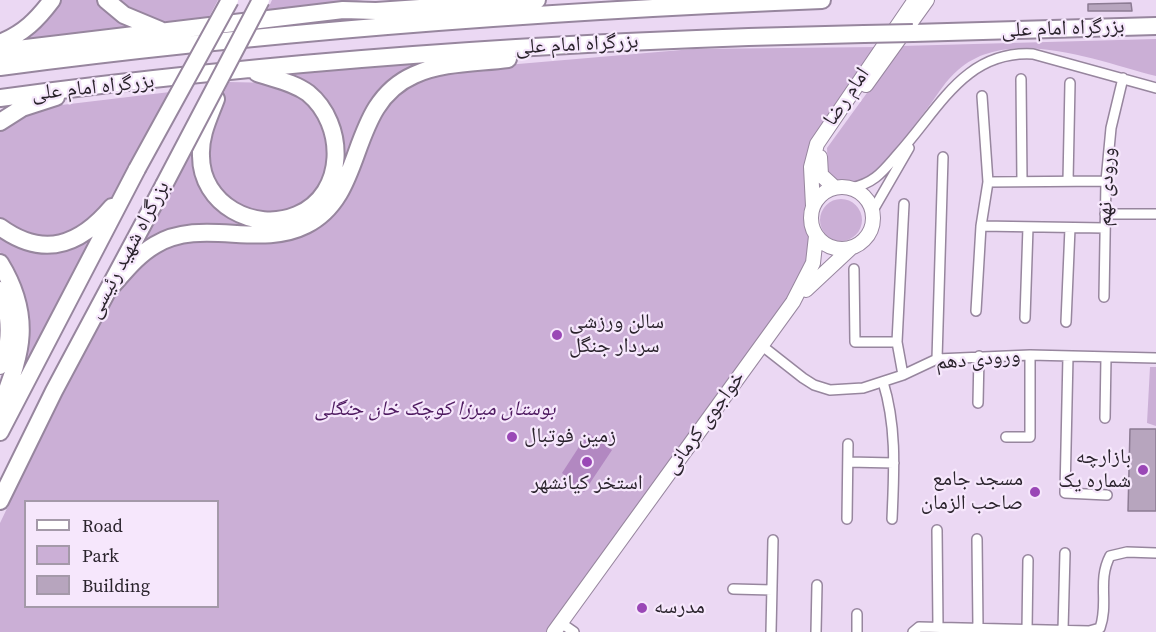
<!DOCTYPE html>
<html>
<head>
<meta charset="utf-8">
<style>
	body { margin:0 }
	#map { position:relative; width:1156px; height:632px; overflow:hidden; background:#ebd8f3; font-family:"Source Serif 4",serif }
	canvas { display:block }
	.legend { position:absolute; left:24px; top:500px; width:195px; height:108px; box-sizing:border-box; background:#f6e7fc; border:2px solid #a499a9; margin:0; padding:8px 10px; list-style:none; font-size:18px; color:#2a232c }
	.legend li { display:flex; align-items:center; gap:12px; height:30px }
	.legend b { width:30px; border:2px solid #a499a9 }
</style>
</head>
<body>
<div id="map">
<canvas width="1156" height="632"></canvas>
<ul class="legend">
<li><b style="height:8px;background:#fff"></b>Road</li>
<li><b style="height:16px;background:#cbafd6"></b>Park</li>
<li><b style="height:16px;background:#b7a5be"></b>Building</li>
</ul>
</div>
<script>
const ctx = document.querySelector('canvas').getContext('2d');
ctx.lineJoin = 'round';
function paint(path, color) {
  ctx.fillStyle = color;
  ctx.fill(path, 'evenodd');
}
function strokePath(path, color, width, dash) {
  ctx.strokeStyle = color;
  ctx.lineWidth = width;
  ctx.lineCap = dash ? 'butt' : 'round';
  ctx.setLineDash(dash || []);
  ctx.stroke(path);
}
function label(font, color, halo, rows, align = 'center') {
  ctx.font = font + ' "Source Serif 4","Noto Naskh Arabic",serif';
  ctx.lineWidth = 4.5;
  ctx.setLineDash([]);
  ctx.textBaseline = 'middle';
  ctx.strokeStyle = halo;
  ctx.fillStyle = color;
  for (const [text, x, y, turn = 0] of rows) {
    ctx.save();
    ctx.translate(x, y);
    ctx.rotate((+turn || 0) * Math.PI / 180);
    ctx.textAlign = isNaN(turn) ? turn : align;
    if (halo) ctx.strokeText(text, 0, 0);
    ctx.fillText(text, 0, 0);
    ctx.restore();
  }
}
paint(new Path2D(`
	M56,0h45l45,28 -146,19z
	M112,0h106l-9,17c-45,7 -58,9 -97,-17z
	M272,0h92l-98,13z
	M1156,39v37c-58,-15 -148,-51 -198,-6 -12,10 -20,24 -29,36 -16,21 -31,42 -47,62 -17,15 -35,19 -54,9l-1,-29 74,-102z
	M878,47l-58,86 -14,84 6,34 -13,30 -248,351h-551v-109l63,-131 55,-105 21,-25 38,-22 124,-8 98,-145 49,-17 245,-21zM26,502h192v104h-192z
	M508,57l-106,21 -78,130 -86,23 -99,20 6,-16 67,-130 -10,76 43,40 76,-19 14,-78 -62,-49z
	M229,82l45,1 43,24 17,50 -19,40 -20,16 -37,3 -40,-23 -13,-28 14,-62z
	M170,92l-64,117 -15,16 -48,17 -43,-20v-95l28,-18z
	M820 220a21 21 0 1 1 42 0a21 21 0 1 1-42 0Z
	M108,218l-108,200 25,-64 -13,-83 -12,-19v-20l29,16z
	M1150,367h6v59l-9,-3z`), '#cbafd6');
paint(new Path2D(`
	M588,433l24,17 -28,42 -22,-19z`), '#b288c1');
const building = new Path2D(`
	M1131,3l1,8h-44v-7z
	M1130,429h26v82h-28z`);
paint(building, '#b7a5be');
strokePath(building, '#8c7b93', 1.5);
const street = new Path2D(`
	M1021,79l1,102
	M982,96l6,86 -7,44 124,2
	M1068,181l2,-98
	M988,182l118,-1
	M851,188c24,-5 32,-17 47,-34 41,-45 67,-104 135,-100l123,34
	M872,212l37,-64
	M1105,214h51
	M854,269l1,73h42
	M1104,297l2,-116 5,-53 12,-50
	M976,311l5,-85
	M1025,318l3,-91
	M1066,322l4,-94
	M761,345l42,33 11,7 16,5 33,-2 40,-13 34,-16 93,-4 126,3
	M1068,356l-3,137 42,2
	M937,359l6,-202
	M903,375l-6,-33 7,-138
	M883,382c14,45 11,90 9,137
	M978,403l1,-47
	M1105,418l1,-61
	M1006,437h24v-82
	M848,462l46,1
	M847,519l1,-75
	M937,530l1,97
	M977,539l1,89
	M733,589l39,1
	M561,623l13,9
	M1027,630l1,-70
	M1063,630l2,-77
	M771,632l2,-92
	M816,632l1,-47
	M857,632v-18
	M913,632l6,-5 170,4 11,-3c9,-25 -3,-47 10,-72l17,-4 29,1`);
const secondary = new Path2D(`
	M866,85l61,-85
	M820,157l1,18 13,12
	M811 218a31 31 0 1 1 62 0a31 31 0 1 1-62 0Z
	M813,206l-2,-39 6,-23 98,-144
	M0,289c9,25 11,53 0,78
	M806,290l45,-42
	M554,632l239,-330 20,-39 3,-27`);
const highway = new Path2D(`
	M106,0l18,15 36,15
	M913,33l243,-7
	M0,43c24,-10 37,-23 52,-43
	M0,51l343,-41 33,1 161,-11
	M0,67c272,-36 547,-56 822,-67
	M0,98c286,-39 576,-58 864,-64
	M216,99c-7,19 -16,36 -15,57 0,48 53,77 96,59 50,-21 49,-91 11,-122 -15,-11 -34,-14 -51,-20
	M0,122l22,-14 34,-11
	M0,227c44,32 80,18 112,-20
	M0,263c32,52 23,91 0,144
	M109,289c14,-15 27,-33 46,-44 46,-28 104,4 151,-20 62,-31 40,-120 108,-150 28,-13 64,-12 94,-16
	M0,432l137,-263
	M0,501l54,-110 110,-206`);
strokePath(street, '#97869e', 12);
strokePath(secondary, '#97869e', 16);
strokePath(highway, '#97869e', 20);
strokePath(street, '#fff', 9);
strokePath(secondary, '#fff', 14);
strokePath(highway, '#fff', 16);
const highwayBridge = new Path2D(`
	M864,34l49,-1
	M137,169l93,-169
	M164,185l97,-185`);
strokePath(highwayBridge, '#97869e', 20, []);
strokePath(highwayBridge, '#fff', 16);
for (const [x, y, r, color] of [
	[557,335,6,"#9a47b6"],
	[512,437,6,"#9a47b6"],
	[587,462,6,"#9a47b6"],
	[1143,470,6,"#9a47b6"],
	[1035,492,6,"#9a47b6"],
	[642,608,6,"#9a47b6"]
]) {
  const dot = new Path2D();
  dot.arc(x, y, r, 0, 2 * Math.PI);
  ctx.fillStyle = color;
  ctx.fill(dot);
  strokePath(dot, '#f6e7fc', 2);
}
label('21px', '#2a232c', '#f6e7fc', [
	["بزرگراه امام علی",1063,29,-2],
	["بزرگراه امام علی",577,45,-3],
	["بزرگراه امام علی",93,88,-6],
	["امام رضا",847,97,-56],
	["ورودی نهم",1107,187,-87],
	["بزرگراه شهید رئیسی",129,250,-62],
	["ورودی دهم",978,360,-5],
	["خواجوی کرمانی",705,423,-54]
]);
label('21px', '#2a232c', '#f6e7fc', [
	["سالن ورزشی",569,323],
	["سردار جنگل",569,347],
	["زمین فوتبال",524,437],
	["بازارچه",1131,458,"right"],
	["شماره یک",1131,482,"right"],
	["مسجد جامع",1023,480,"right"],
	["صاحب الزمان",1023,504,"right"],
	["استخر کیانشهر",587,484,"center"],
	["مدرسه",654,608]
], 'left');
label('italic 21px', '#4d195f', '#f6e7fc', [
	["بوستان میرزا کوچک خان جنگلی",435,410]
]);
</script>
</body>
</html>
